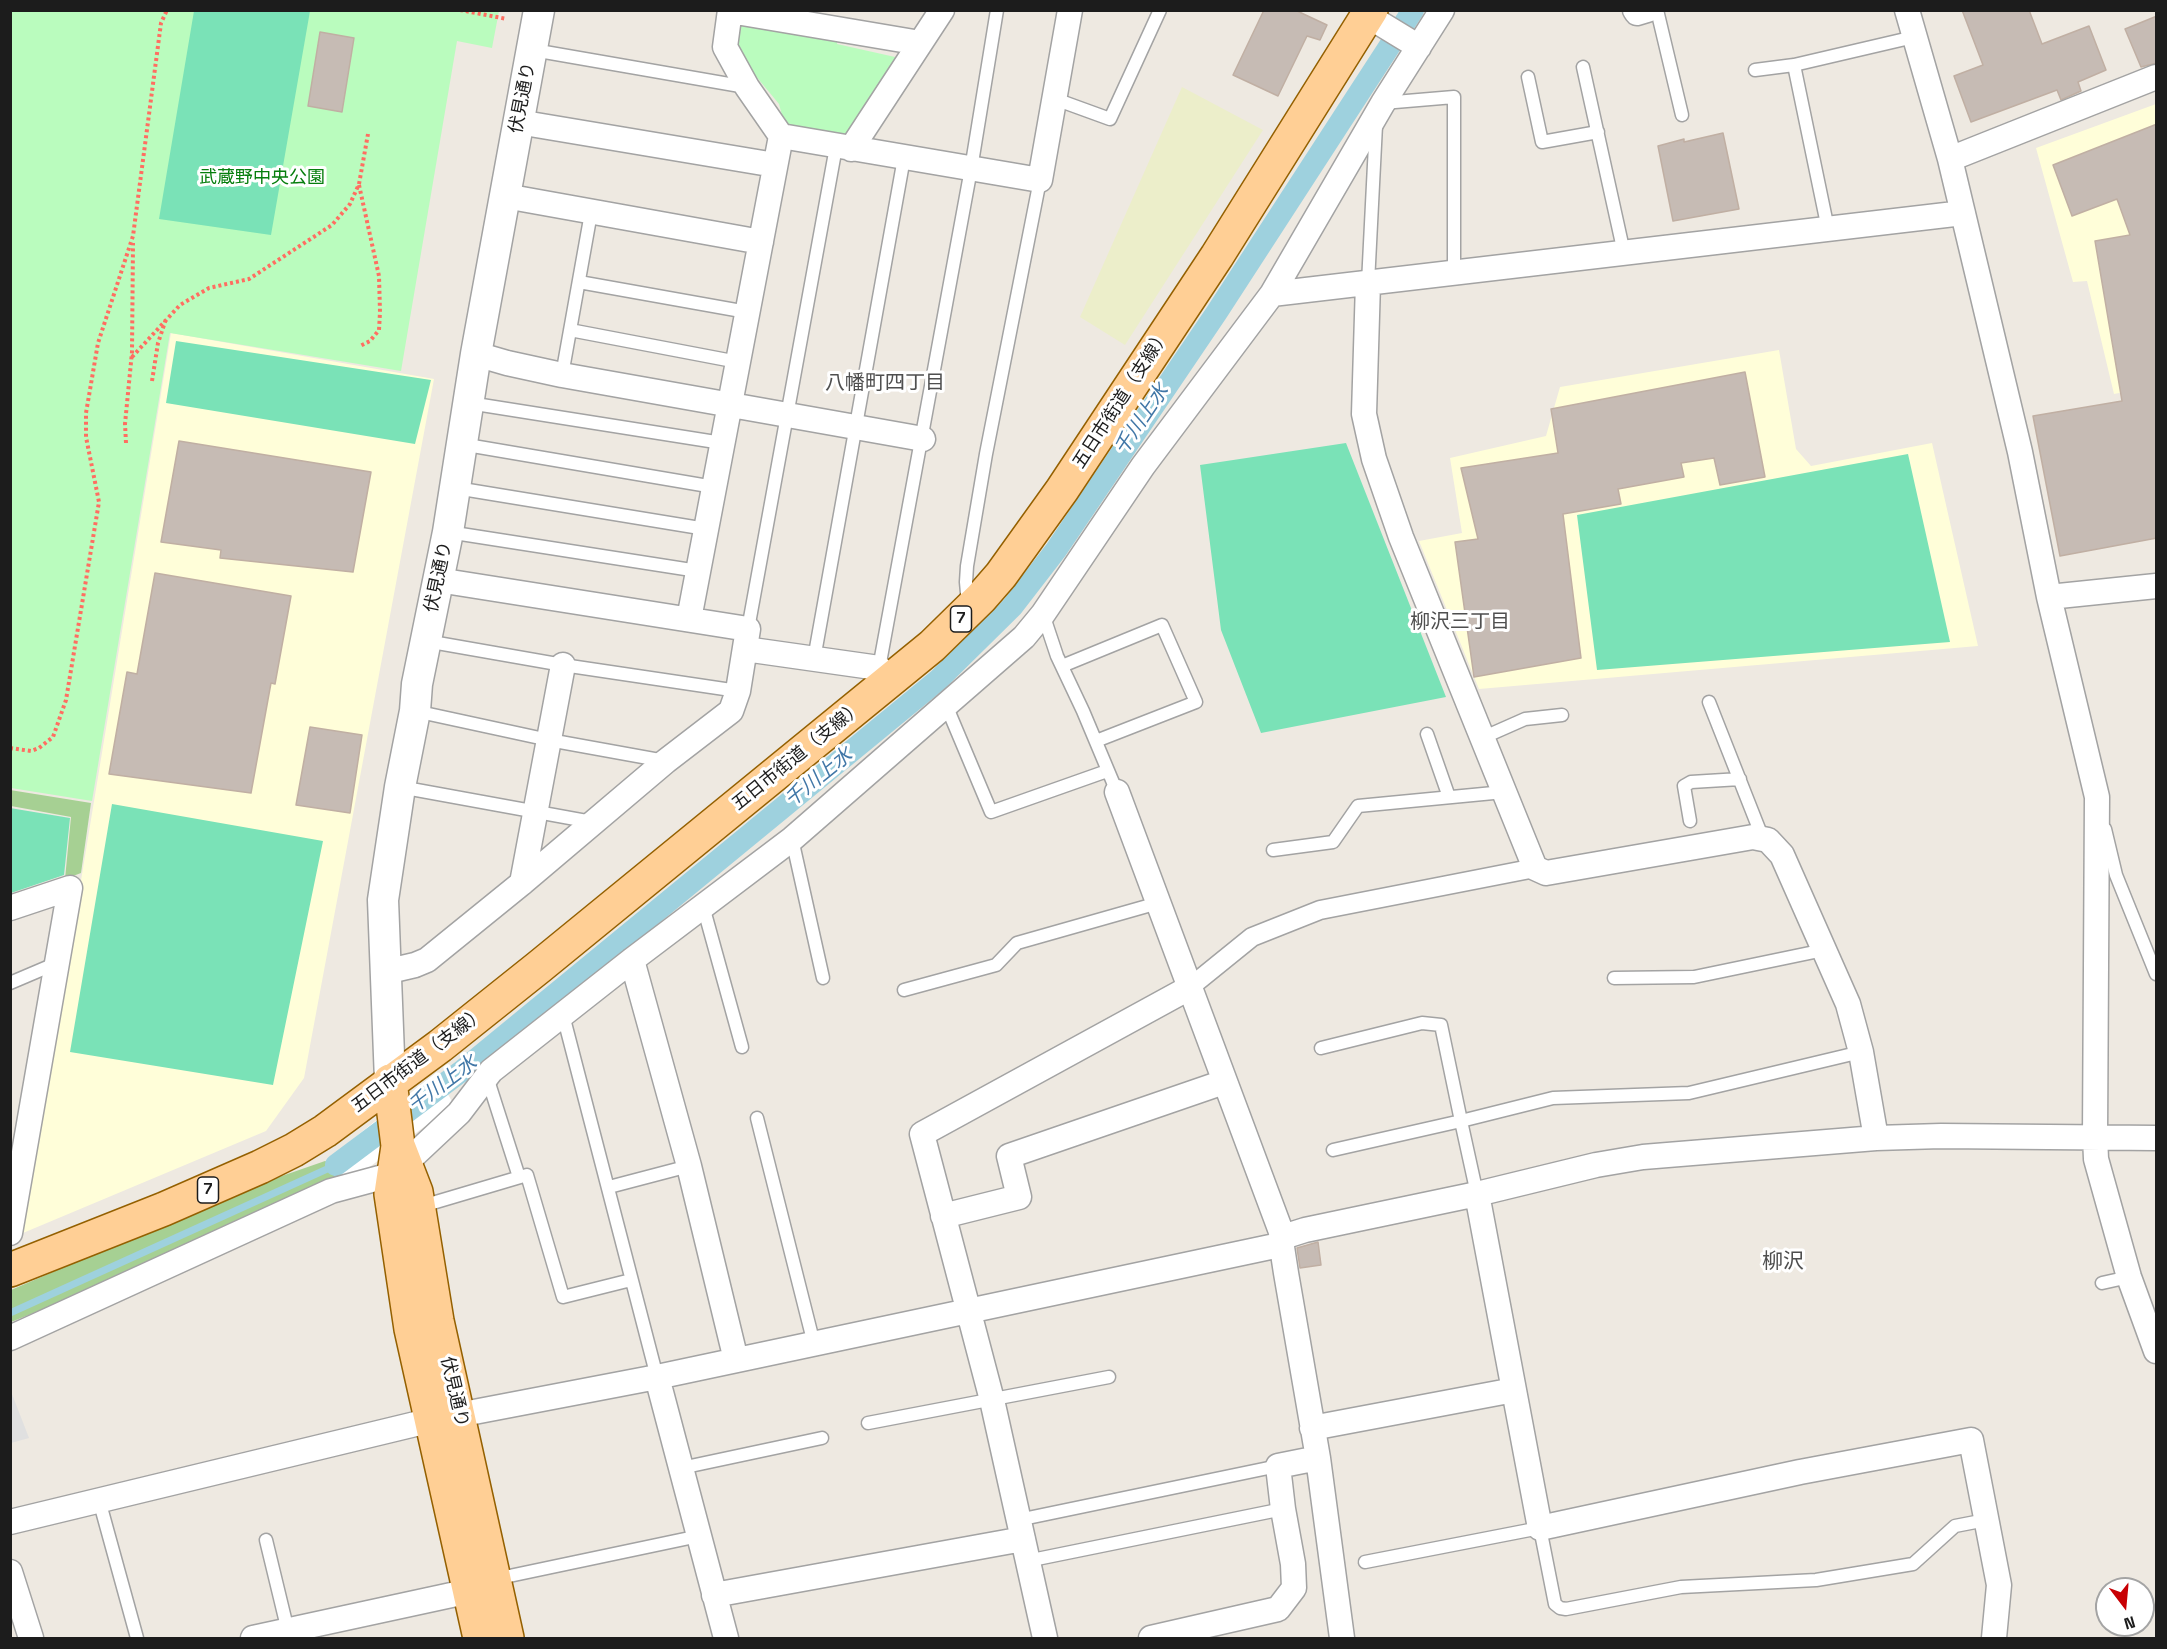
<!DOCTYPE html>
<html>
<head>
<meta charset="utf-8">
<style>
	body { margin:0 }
	#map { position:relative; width:2167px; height:1649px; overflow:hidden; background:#eee9e1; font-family:"Space Grotesk",sans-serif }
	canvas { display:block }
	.frame { position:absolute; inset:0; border:12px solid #1c1c1c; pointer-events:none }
	.north { position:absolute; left:2095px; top:1577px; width:60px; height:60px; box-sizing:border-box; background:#fff; border:2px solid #a4a4a4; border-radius:50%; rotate:164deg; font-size:16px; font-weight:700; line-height:24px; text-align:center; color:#1c1c1c }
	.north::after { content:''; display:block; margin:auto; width:21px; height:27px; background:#c80004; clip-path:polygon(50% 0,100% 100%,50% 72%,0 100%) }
</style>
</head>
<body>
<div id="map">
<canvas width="2167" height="1649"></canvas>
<div class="frame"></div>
<div class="north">N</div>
</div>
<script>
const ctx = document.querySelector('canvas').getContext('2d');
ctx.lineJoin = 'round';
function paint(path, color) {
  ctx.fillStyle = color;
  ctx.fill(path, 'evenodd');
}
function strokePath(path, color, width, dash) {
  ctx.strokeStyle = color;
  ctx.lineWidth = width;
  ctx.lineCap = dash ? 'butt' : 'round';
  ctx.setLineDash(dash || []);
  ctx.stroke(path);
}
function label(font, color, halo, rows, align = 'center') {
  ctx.font = font + ' "Space Grotesk","Noto Sans JP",sans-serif';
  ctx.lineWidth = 6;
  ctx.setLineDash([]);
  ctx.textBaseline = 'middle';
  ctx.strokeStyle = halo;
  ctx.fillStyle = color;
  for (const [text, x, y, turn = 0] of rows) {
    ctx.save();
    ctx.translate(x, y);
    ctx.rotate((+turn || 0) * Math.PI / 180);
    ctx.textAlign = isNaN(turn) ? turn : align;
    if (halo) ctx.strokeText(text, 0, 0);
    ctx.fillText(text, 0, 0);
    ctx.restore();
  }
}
paint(new Path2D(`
	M2156,104v282l-42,8 -27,-113 -14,1 -37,-134z
	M171,333l263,46 -130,699 -38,53 -243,102z
	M1779,350l17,99 15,17 121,-23 46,203 -499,43 -60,-148 43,-8 -12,-75 96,-22 14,-49z`), '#fffed9');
paint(new Path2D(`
	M1182,87l81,43 -138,215 -45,-28z`), '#eceeca');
paint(new Path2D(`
	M10,790l81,13 -10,70 -16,6 6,-62 -60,-11z
	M325,1161l14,7 4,12 -244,107 -88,35v-32l245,-105z`), '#a6d093');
paint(new Path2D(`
	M10,11h489l-7,37 -35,-7 -56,330 -231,-38 -78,468 -81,-13z
	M734,16l104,19 -1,9 67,15 -54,83 -64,-12 -7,-26 -49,-59z`), '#bafcbe');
paint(new Path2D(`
	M194,11h116l-39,224 -112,-16z
	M176,341l255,39 -16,64 -249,-41z
	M1346,443l100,254 -185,36 -40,-103 -21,-165z
	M1908,454l42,188 -353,28 -20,-155z
	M112,804l211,37 -50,244 -203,-33z
	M10,808l60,10 -6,57 -53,18z`), '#7ae2b7');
paint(new Path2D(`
	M10,1389l19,49 -18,5h-1z`), '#e0e0e0');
paint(new Path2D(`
	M437,1072l4,10 13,23 -105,77 -20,-24z`), '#fff');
strokePath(new Path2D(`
	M10,1313l326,-148`), '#9ed1de', 7);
strokePath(new Path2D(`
	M336,1165l127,-95 475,-390 74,-73 44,-57 161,-238 196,-302`), '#9ed1de', 22);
const building = new Path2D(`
	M1264,10h31l32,15 -7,15 -13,-4 -29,60 -45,-21z
	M1962,10h67l13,34 47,-18 17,44 -28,12 3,9 -20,9 -4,-10 -86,32 -17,-46 29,-11z
	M2157,16v47l-16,4 -16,-38z
	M320,32l34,6 -12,74 -34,-6z
	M2157,124v414l-97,18 -27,-140 89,-15 -27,-160 35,-6 -13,-36 -45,17 -19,-51z
	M1723,133l16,76 -66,12 -15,-75 26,-7v3z
	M1745,372l20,105 -45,8 -6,-27 -33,5 3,14 -66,12 3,15 -58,10 18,144 -107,19 -19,-135 23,-3 -17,-71 97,-15 -7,-44z
	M179,441l192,31 -18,100 -133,-14 1,-8 -60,-8z
	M155,573l136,23 -16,88 -4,-1 -20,110 -142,-19 18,-102 10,2z
	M310,727l52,8 -12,78 -54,-8z
	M1318,1242l3,23 -21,3 -3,-20z`);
paint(building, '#c6bbb4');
strokePath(building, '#c0afa3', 1.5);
const service = new Path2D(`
	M1657,10l25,105
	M533,50l213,37
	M1794,65l34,164
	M1583,67l41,186
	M1755,70l39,-5 120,-28
	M1528,77l14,65 56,-10
	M1055,99l55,20 50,-109
	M1383,103l71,-6v176
	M579,282l168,30
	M1368,283l8,-158
	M570,330l168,32
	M562,375l29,-162
	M469,403l253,40
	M461,444l253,43
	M456,488l250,41
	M448,532l250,39
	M968,604l-2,-22 1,-16 19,-112 54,-274
	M1043,614l14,42 26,55 34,81
	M748,629l88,-482
	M426,641l137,24 175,26
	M814,659l90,-501
	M1062,666l100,-41 34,77 -100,39
	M879,668l92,-499 26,-159
	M1709,702l54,137
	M946,705l45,107 116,-41
	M415,711l134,29 116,21
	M1427,734l22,63
	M1482,738l43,-19 37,-4
	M400,787l192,35
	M1690,821l-6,-35 7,-4 49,-3
	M2105,829l11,46 40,99
	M792,839l31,139
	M1273,850l60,-8 25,-36 146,-14
	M703,906l39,141
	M1614,978l80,-1 130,-27
	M10,983l47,-20
	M904,990l92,-25 21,-22 141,-40
	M563,1015l94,362
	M1321,1048l101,-25 19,2 20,96 -128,29
	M487,1077l32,100
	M757,1118l57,226
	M609,1187l80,-21
	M1477,1194l-16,-73 92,-23 136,-5 172,-41
	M419,1207l108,-32 36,122 68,-17
	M2102,1283l27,-6
	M868,1423l241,-46
	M681,1468l141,-30
	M99,1500l38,138
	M1018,1520l260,-54
	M266,1540l22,91
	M1027,1561l256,-52
	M1365,1562l175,-34 15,76 5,4 6,1 115,-22 135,-7 97,-16 42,-38 31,-6
	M495,1579l204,-43`);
const pedestrian = new Path2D(`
	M1189,988l63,-51 68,-27 215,-42`);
const minor = new Path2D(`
	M1635,10l2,3 10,-3
	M1907,10l43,149 70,293 29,145 48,200 -2,339 1,23 33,118 27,74
	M730,11l190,32
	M1368,16l51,31
	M518,122l257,43
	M781,136l259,44 30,-170
	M851,149l91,-139
	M1950,159l206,-82
	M505,196l256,46
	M1368,283l-4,131 10,45 27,78 134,331 11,5 207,-36 15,3 14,15 66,149 13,48 15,86
	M1272,294l691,-81
	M476,354l31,9 55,12 361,64
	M2049,597l107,-11
	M689,619l92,-483 -34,-49 -22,-40 5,-37
	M745,649l134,19 8,17
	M1117,792l166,445 -1,10 4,26 32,185 24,180
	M522,883l41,-218
	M10,908l60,-20 -60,345
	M632,960l57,206 47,194
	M385,972l30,-7 12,-5 95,-77 144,-122 65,-50 7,-20 10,-62 -310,-49
	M1477,1194l63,334 260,-56 171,-32 28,145 -5,53
	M943,1216l76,-19 -10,-41 215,-74
	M10,1338l321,-147 63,-17 65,-61 32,-42 141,-111 160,-121 232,-202 19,-23 100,-148 129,-172 111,-191 59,-93
	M657,1377l69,261
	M1312,1428l202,-38
	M10,1522l422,-102 225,-43 618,-131 8,-9 22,-7 172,-36 119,-29 47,-8 233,-19 65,-2 215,2
	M10,1572l21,66
	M714,1595l309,-56
	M253,1638l217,-47
	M1045,1638l-53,-238 -70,-266 267,-146
	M1151,1638l127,-29 16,-21 -1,-24 -10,-55 -5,-43 40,-8`);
const tertiary = new Path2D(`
	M390,1081l-7,-181 17,-113 15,-76 2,-27 31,-152 28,-178 63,-344`);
const primary = new Path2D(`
	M390,1081l8,65 -7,48 20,135 69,309
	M399,1148l17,44 21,129 70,317
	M10,1270l154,-61 96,-42 34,-17 31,-19 115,-85 99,-79 393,-321 49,-48 20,-23 61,-85 155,-234 154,-246`);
strokePath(service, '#a3a3a3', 15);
strokePath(pedestrian, '#a3a3a3', 21);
strokePath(minor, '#a3a3a3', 27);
strokePath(tertiary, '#a3a3a3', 33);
strokePath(primary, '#946000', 36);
strokePath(new Path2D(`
	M460,10l47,9
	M359,185l20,91 1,36 -1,18 -9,11 -10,5
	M132,357l48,-52 29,-17 40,-9 83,-54 18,-21 9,-20 9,-50
	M152,381l6,-38 8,-24
	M126,443l-1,-19 7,-72 1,-109
	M10,748l21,3 8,-3 14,-11 13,-37 33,-198 -13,-65v-24l12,-70 35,-107 28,-213 6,-13`), '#ff6e61', 4, [3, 3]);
strokePath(service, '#fff', 12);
strokePath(pedestrian, '#fff', 18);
strokePath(minor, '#fff', 24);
strokePath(tertiary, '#fff', 30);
strokePath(primary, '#ffcf95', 33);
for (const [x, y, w] of [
	[961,619,21],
	[208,1190,21]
]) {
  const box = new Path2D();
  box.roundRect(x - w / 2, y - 13, w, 26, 4.5);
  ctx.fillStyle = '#fff';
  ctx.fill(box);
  strokePath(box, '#1c1c1c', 1.5);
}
label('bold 16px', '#1c1c1c', null, [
	["7",961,619],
	["7",208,1190]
]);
label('18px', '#1c1c1c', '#fff', [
	["伏見通り",523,98,-79],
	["五日市街道（支線）",1122,399,-57],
	["伏見通り",439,577,-78],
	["五日市街道（支線）",798,756,-39],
	["五日市街道（支線）",419,1060,-37],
	["伏見通り",454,1392,77]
]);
label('18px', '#067e0d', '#fff', [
	["武蔵野中央公園",262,178]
]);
label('20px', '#4f4f4f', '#fff', [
	["八幡町四丁目",885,384],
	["柳沢三丁目",1460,623]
]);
label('italic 20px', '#4177a7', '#fff', [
	["千川上水",1142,420,-56],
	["千川上水",819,778,-39],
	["千川上水",443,1085,-37]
]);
label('21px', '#4f4f4f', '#fff', [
	["柳沢",1783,1262]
]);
</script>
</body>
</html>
